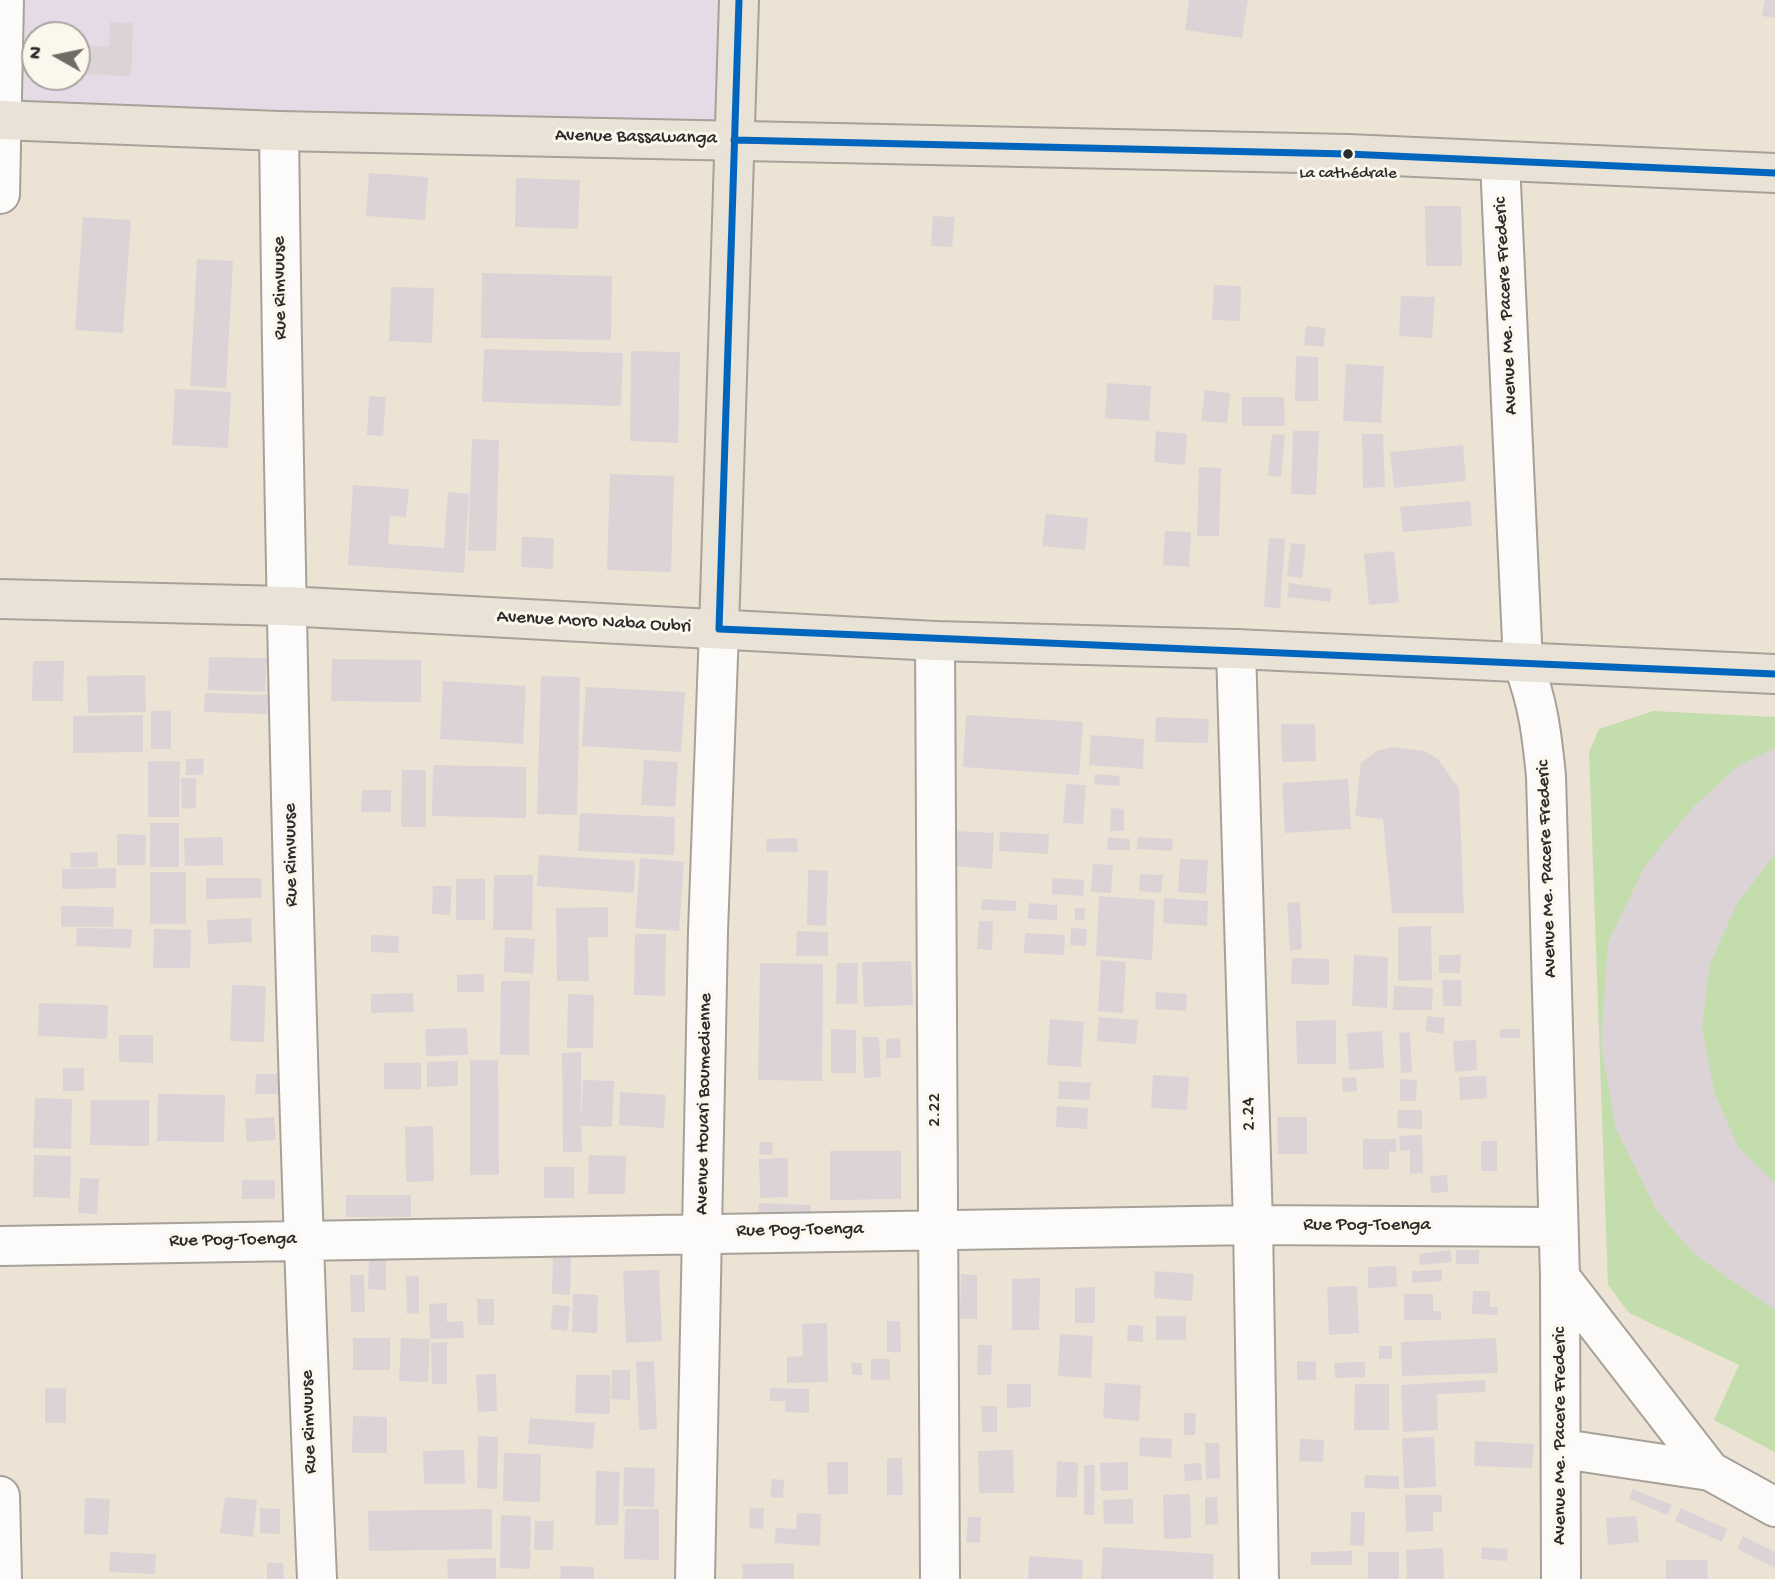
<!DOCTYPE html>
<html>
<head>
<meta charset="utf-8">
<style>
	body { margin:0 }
	#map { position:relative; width:1775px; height:1579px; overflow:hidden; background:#ece3d5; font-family:"Gochi Hand",sans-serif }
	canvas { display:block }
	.north { position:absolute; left:21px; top:21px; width:70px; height:70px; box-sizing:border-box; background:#fbf7ec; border:2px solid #a8a59f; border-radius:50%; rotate:279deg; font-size:19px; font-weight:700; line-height:28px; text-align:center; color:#2b2b2b }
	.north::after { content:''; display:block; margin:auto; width:24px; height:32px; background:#6f6b66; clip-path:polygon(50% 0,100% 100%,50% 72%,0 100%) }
</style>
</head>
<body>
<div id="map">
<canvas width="1775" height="1579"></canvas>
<div class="north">N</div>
</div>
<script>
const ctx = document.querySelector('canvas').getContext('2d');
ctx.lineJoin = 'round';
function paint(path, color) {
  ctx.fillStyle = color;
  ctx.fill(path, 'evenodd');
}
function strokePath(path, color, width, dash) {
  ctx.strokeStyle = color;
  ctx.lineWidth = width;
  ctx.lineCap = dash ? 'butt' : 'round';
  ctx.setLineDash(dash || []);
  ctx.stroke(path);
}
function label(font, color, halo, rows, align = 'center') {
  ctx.font = font + ' "Gochi Hand",sans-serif';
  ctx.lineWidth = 6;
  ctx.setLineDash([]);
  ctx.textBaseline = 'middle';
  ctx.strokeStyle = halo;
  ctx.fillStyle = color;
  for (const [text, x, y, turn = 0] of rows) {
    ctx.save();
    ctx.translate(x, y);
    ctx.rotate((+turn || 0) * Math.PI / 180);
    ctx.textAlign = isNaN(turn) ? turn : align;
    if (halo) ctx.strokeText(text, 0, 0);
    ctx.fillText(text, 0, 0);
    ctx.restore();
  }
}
paint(new Path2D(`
	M0,0h738l-4,140 -734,-20zM35,35h42v42h-42z`), '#e4dbe7');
paint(new Path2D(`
	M1653,711l122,6v735l-61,-32 25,-55 -110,-52 -21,-28 -19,-533 10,-23z`), '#c3deac');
paint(new Path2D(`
	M1189,0h59l-6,38 -57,-8z
	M1765,0h10v18l-13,-2z
	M110,22l23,1 -2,53 -54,-2v-29l32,2z
	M369,173l59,4 -3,43 -59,-4z
	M516,178l64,2 -2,49 -63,-2z
	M1425,206h36l1,60h-36z
	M933,216l22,1 -3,30 -21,-1z
	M83,217l48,3 -8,113 -48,-3z
	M197,259l36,2 -7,127 -36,-2z
	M482,273l130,3 -1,64 -130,-2z
	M1214,285l27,1 -1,35 -28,-1z
	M391,287l43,1 -2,55 -43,-2z
	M1401,296l34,1 -3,41 -33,-2z
	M1306,326l20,2 -3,19 -19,-2z
	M484,349l139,4 -2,53 -139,-4z
	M631,351l49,1 -2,91 -48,-2z
	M1296,356l22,1v44h-23z
	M1346,364l38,2 -3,57 -38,-2z
	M1107,383l44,3 -2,35 -44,-3z
	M175,389l56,3 -3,56 -56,-3z
	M1205,390l25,3 -3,30 -26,-2z
	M369,396l17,1 -3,39 -16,-1z
	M1242,397h42l1,29h-43z
	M1156,431l31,3 -2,31 -31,-3z
	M1293,431h26l-3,64 -25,-1z
	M1272,434l13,1 -4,42 -13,-1z
	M1362,434h21l2,53 -22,1z
	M472,439l27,1 -3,111h-28z
	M1463,445l3,36 -72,7 -4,-36z
	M1199,467l22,1 -2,68h-22z
	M610,474l64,2 -3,96 -64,-2z
	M353,485l56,4 -3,28 -16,-1 -2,28 56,4 4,-56 21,2 -5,79 -116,-8z
	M1470,501l2,25 -69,6 -3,-25z
	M1046,514l42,4 -3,32 -43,-4z
	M1165,531l26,1 -2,35 -26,-2z
	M522,537l32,1 -1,31 -32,-2z
	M1269,538l16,1 -5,69 -16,-1z
	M1291,543l15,2 -4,33 -15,-2z
	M1394,551l5,51 -30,3 -5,-51z
	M1289,583l43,6 -2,13 -43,-5z
	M209,657l58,1 -2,34 -57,-2z
	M332,659l89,1v42l-90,-1z
	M33,661h31l-1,40h-31z
	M145,675l1,37 -58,1 -1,-37z
	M541,676l39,1 -3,138 -40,-1z
	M443,681l83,5 -3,58 -83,-5z
	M586,687l99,5 -4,60 -99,-6z
	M205,693l63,2 -1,19 -63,-2z
	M151,711h20v38h-20z
	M143,715v37l-70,1v-37z
	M966,715l117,7 -4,53 -116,-8z
	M1156,717l53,2 -1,24 -53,-1z
	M1281,724h34l1,37 -34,1z
	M1091,735l53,4 -1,30 -54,-4z
	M1393,747l31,4 14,8 21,30 5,124h-72l-9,-94 -28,-3 6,-53 16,-12z
	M1775,748v106l-39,51 -26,59 -8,63 12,64 24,56 37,36v127l-80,-55 -38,-44 -41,-82 -15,-84 7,-103 37,-76 48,-59 45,-41z
	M186,759h18l-1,16h-17z
	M644,760l34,2 -3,45 -34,-2z
	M148,761h32l-1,56h-31z
	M433,765l93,2v51l-94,-2z
	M402,770h24v57h-25z
	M1095,774l25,2 -1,10 -25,-2z
	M181,778h15v30l-14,1z
	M1348,779l3,50 -66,4 -3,-50z
	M1066,784l20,1 -3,39 -20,-1z
	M362,790h29v22h-30z
	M1111,808l13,1v22h-14z
	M580,813l95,4 -1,38 -96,-4z
	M150,823h29v44h-29z
	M957,831l37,2 -2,36 -38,-3z
	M1000,832l49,2 -1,20 -49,-3z
	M117,834l29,1 -1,30h-28z
	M223,837v28l-38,1 -1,-28z
	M1108,837l22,2v11h-23z
	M1138,837l35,2 -1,12 -35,-2z
	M797,838l1,14h-31l-1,-13z
	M97,852l1,15 -27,1 -1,-15z
	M539,855l96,6 -1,32 -97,-7z
	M640,858l44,4 -5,69 -44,-3z
	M1180,859l28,1 -2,34 -28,-2z
	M1093,864l20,1 -2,28 -20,-1z
	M116,868v20l-54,1v-20z
	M808,870l20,1 -2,55 -19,-1z
	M150,872h36v52h-36z
	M1140,874l23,1 -2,18 -22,-2z
	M494,875h39l-1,55h-39z
	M206,878h55l1,20 -56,1z
	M1052,878l32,2 -1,16 -31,-2z
	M456,879h29v41h-29z
	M433,886h19l-2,29 -18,-1z
	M1099,896l56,4 -3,60 -56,-4z
	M1164,898l44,3 -1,25 -44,-3z
	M982,899l34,2v10l-35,-1z
	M1300,902l2,47 -12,2 -3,-48z
	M1029,903l28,2v15l-29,-1z
	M61,906l53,1 -1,20h-52z
	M608,907v30h-20l1,44h-32l-1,-73z
	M1075,908h10l-1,12h-9z
	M251,918l1,24 -44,2 -1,-24z
	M979,921h14l-1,29 -15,-1z
	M1431,926l1,54 -34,1v-54z
	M77,928l55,1 -1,19 -55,-2z
	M1071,928l16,1 -1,17 -16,-1z
	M154,929l37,1 -1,38h-37z
	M797,931l31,1v24h-32z
	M1025,933l40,2 -1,20 -40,-2z
	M635,934h31l-1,62 -31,-1z
	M371,935l28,1 -1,17 -27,-1z
	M505,937l30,2 -2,35 -29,-2z
	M1354,955l34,2 -1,51 -35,-2z
	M1439,955h22l-1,18h-21z
	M1292,958l37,1v26l-38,-1z
	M1101,960l25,2 -3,51 -25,-2z
	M911,961l2,44 -49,2 -2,-45z
	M760,963l63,1 -1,117 -64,-1z
	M837,963h21l-1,41h-21z
	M484,974v18h-27v-17z
	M1442,980h19l1,26h-19z
	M501,981h29l-1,74h-29z
	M232,985l34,1 -2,56 -34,-1z
	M1394,986l39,2 -1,22h-39z
	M1156,992l31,2 -1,17 -31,-2z
	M413,993l1,19 -43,1v-19z
	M568,994l26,1 -1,53h-26z
	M39,1003l69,2 -1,34 -69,-3z
	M1427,1016l18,2 -2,16 -18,-3z
	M1099,1017l39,3 -2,24 -39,-3z
	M1050,1019l34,3 -3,45 -34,-2z
	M1336,1020v44h-39l-1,-43z
	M467,1028l1,27 -42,1 -1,-27z
	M831,1029l25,1v43h-25z
	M1500,1029h20v9h-20z
	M1382,1031l2,37 -35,2 -2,-37z
	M1410,1032l2,40 -11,1 -2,-40z
	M119,1035h34v28l-34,-1z
	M862,1037h17l2,40 -17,1z
	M900,1038l1,20h-15v-19z
	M1476,1040l1,30 -22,2 -2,-31z
	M581,1052v70l2,-42 31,1 -2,46 -31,-1 1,26h-19l-1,-99z
	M470,1060h28l1,115h-29z
	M458,1061v25l-31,1v-25z
	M384,1063h37v26h-37z
	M63,1068h21v23h-21z
	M256,1074h23l-1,20h-23z
	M1153,1075l36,2 -2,33 -36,-2z
	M1486,1076l1,22 -27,2 -1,-23z
	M1356,1077l1,14 -14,1 -1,-14z
	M1400,1079l17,1 -1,21h-16z
	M1059,1081l32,2 -2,17 -31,-1z
	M620,1092l46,3 -2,33 -45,-3z
	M158,1094l67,1 -1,47 -67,-1z
	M35,1098l37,1 -1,50 -38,-1z
	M91,1100h58v46l-59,-1z
	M1057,1106l31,2 -1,21 -31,-2z
	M1398,1110h24v19l-25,-1z
	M274,1117l2,23 -29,2 -2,-23z
	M1277,1117h30v37h-29z
	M433,1126l1,55 -28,1 -1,-55z
	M1422,1135l1,38 -13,1v-24l-10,1 -1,-15z
	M1363,1139h33v13l-7,-1v18h-26z
	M1481,1141h16v30h-16z
	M760,1142h13l-1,13 -13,-1z
	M830,1151h71v48l-71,1z
	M34,1155l37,1 -1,42 -37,-1z
	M589,1155l37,1 -1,38h-37z
	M788,1158v39l-28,1 -1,-39z
	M544,1167h30v31h-30z
	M1447,1175l1,17 -17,1 -1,-17z
	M80,1178l19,1 -2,35 -19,-1z
	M242,1180h33v19h-33z
	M346,1195h65v22h-65z
	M759,1203l52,2v12l-53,-2z
	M1450,1250l2,12 -32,3 -1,-11z
	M1456,1250h23v14h-23z
	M553,1257h18l-1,38 -18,-1z
	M386,1259v31l-18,-1 1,-29z
	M1396,1266l1,21 -29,1v-21z
	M659,1270l3,71 -36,2 -3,-72z
	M1442,1270v11l-30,2v-12z
	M1155,1271l39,3 -2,27 -38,-3z
	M961,1274l16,1v44h-17z
	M350,1275h14l1,37h-14z
	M406,1276h13v37l-12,1z
	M1040,1278l-1,52h-27v-51z
	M1357,1286l2,47 -30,2 -2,-48z
	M1095,1287v36h-20v-35z
	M1473,1291h17v16h8l-1,8 -25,-1z
	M573,1294l25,1 -1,38 -25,-1z
	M1404,1294h29v17h8v9h-37z
	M477,1299h17v26h-16z
	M447,1303v19l16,-1 1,17 -34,1 -1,-35z
	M553,1305l17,1 -3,25 -17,-2z
	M1156,1316h30v24h-30z
	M887,1321h13l1,31h-14z
	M827,1323l1,59 -41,1v-26l16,-1 -1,-32z
	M1128,1325l15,1v16l-16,-1z
	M1060,1334l33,2 -2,42 -33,-2z
	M353,1338h37v32h-37z
	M401,1338l29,1 -2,43 -29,-1z
	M1496,1338l2,35 -96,3 -1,-34z
	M447,1342v42h-15l-1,-41z
	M978,1345h14l-1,30h-14z
	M1379,1346h13v13h-13z
	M871,1359h19v21h-19z
	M654,1361l3,68 -18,1 -3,-68z
	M1297,1361l19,1v18h-19z
	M1365,1362v15l-30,1 -1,-15z
	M851,1363h11v12h-10z
	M612,1370h18v30l-19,-1z
	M496,1374l1,37 -19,1 -2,-37z
	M576,1375h34v39l-35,-1z
	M1485,1380l1,12 -49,2 1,36 -35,2 -2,-47z
	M1105,1383l36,2 -2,36 -36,-3z
	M1007,1384h24v23l-24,1z
	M1355,1384h34v46h-35z
	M45,1388h21v35h-21z
	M770,1388l39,1v24l-24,-1 1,-11h-16z
	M981,1406h16v26h-15z
	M1184,1413h12l-1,22h-11z
	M353,1416l34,1v36h-35z
	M530,1418l65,5 -2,26 -65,-5z
	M478,1436l20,1 -1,52 -20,-1z
	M1140,1437l32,2 -1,19 -32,-2z
	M1434,1437l2,50 -32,1 -2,-50z
	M1300,1439l24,1 -1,22 -24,-1z
	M1475,1441l59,3 -2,24 -58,-2z
	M1205,1443h14l1,35 -14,1z
	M464,1450l1,34h-41l-1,-33z
	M1013,1450l1,43h-35l-1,-42z
	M504,1453l37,1 -1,48 -37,-1z
	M887,1458h15l1,37h-16z
	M1057,1461l21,2 -1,34h-21z
	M827,1462h21v32l-20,1z
	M1128,1462v28l-27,1 -1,-28z
	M1201,1463l1,17 -17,1 -1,-17z
	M1084,1465h11l-1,50h-10z
	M624,1467l31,1 -1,39 -31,-1z
	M596,1471l24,1 -2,53h-23z
	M1365,1475l34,1v13l-35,-1z
	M772,1479l12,1 -1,18 -13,-1z
	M1633,1489l39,16 -5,10 -38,-16z
	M1190,1494l1,44 -27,1 -1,-44z
	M1405,1495h37v17h-9v19l-27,1z
	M225,1497l32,3 -4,37 -33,-4z
	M1205,1497h12l1,27 -13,1z
	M85,1498l25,1 -2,36 -24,-1z
	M1133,1499v25h-29l-1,-24z
	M260,1508l20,1v25l-20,-1z
	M750,1508h14l-1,21 -14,-1z
	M1681,1508l46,21 -5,13 -47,-21z
	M492,1509v40l-123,2 -1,-40z
	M625,1509h34v51l-35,-1z
	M1351,1512h14l-1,34 -14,-1z
	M797,1513l24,1 -1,32 -46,-3 2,-15 20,1z
	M501,1515l30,1 -1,53 -30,-1z
	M1636,1516l3,26 -31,3 -2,-27z
	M968,1517h13l-1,26 -14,-1z
	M535,1521h19l-1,29h-19z
	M1743,1536l32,16v16l-38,-19z
	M1103,1547l111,7 -1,25h-112z
	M1482,1547l26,2 -1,12 -26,-2z
	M1443,1548l1,31h-37l-1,-29z
	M1352,1551v14h-41v-13z
	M110,1552l46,2 -1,20 -46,-2z
	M1368,1552h31v27h-31z
	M1029,1556l54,4 -1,19h-54z
	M496,1558v21h-48l-1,-20z
	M1666,1560h41l1,19h-42z
	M267,1563h16l1,16h-17z
	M794,1563v16h-51l-1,-15z
	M561,1566l33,1v12h-34z`), '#dcd3d6');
const minor = new Path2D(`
	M279,131c6,483 17,965 38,1448
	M1500,162l23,502c15,37 19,72 23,112l14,501 1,302
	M0,194l4,-194
	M935,641l5,938
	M1236,649l17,576 6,354
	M0,1246l1253,-21 305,2
	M1560,1277l150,194
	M1563,1449l147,22 65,36
	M0,1496l2,83
	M695,1579l13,-647 11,-303`);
const major = new Path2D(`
	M719,629l20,-629`);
const highway = new Path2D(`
	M0,120l279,11 1069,23 427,19
	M0,599l285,7 650,35 301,8 539,25`);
strokePath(minor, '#a6a199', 42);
strokePath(major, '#a6a199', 42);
strokePath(highway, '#a6a199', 42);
strokePath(minor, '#fcfbf9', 38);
strokePath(major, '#e9e2d6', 38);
strokePath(highway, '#e9e2d6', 38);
strokePath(new Path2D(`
	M739,0l-20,629 1056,45
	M734,140l614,14 427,19`), '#0065bd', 7);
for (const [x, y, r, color] of [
	[1348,154,6,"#2b2b2b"]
]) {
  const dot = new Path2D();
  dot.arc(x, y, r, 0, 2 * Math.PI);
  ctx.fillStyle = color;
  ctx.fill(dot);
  strokePath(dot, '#fbf7ec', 2.5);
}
label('17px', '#2b2b2b', '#fbf7ec', [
	["La cathédrale",1348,174]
]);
label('19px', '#2b2b2b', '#fbf7ec', [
	["Avenue Bassawanga",636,138,1],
	["Rue Rimvuuse",281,288,-91],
	["Avenue Me. Pacere Frederic",1507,306,-93],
	["Avenue Moro Naba Oubri",594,623,3],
	["Rue Rimvuuse",292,855,-91],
	["Avenue Me. Pacere Frederic",1548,869,-92],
	["Avenue Houari Boumedienne",705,1104,-89],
	["2.22",936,1110,-90],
	["2.24",1250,1114,-92],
	["Rue Pog-Toenga",1367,1226],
	["Rue Pog-Toenga",800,1231,-1],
	["Rue Pog-Toenga",233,1241,-1],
	["Rue Rimvuuse",310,1422,-92],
	["Avenue Me. Pacere Frederic",1561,1436,-90]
]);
</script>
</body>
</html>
